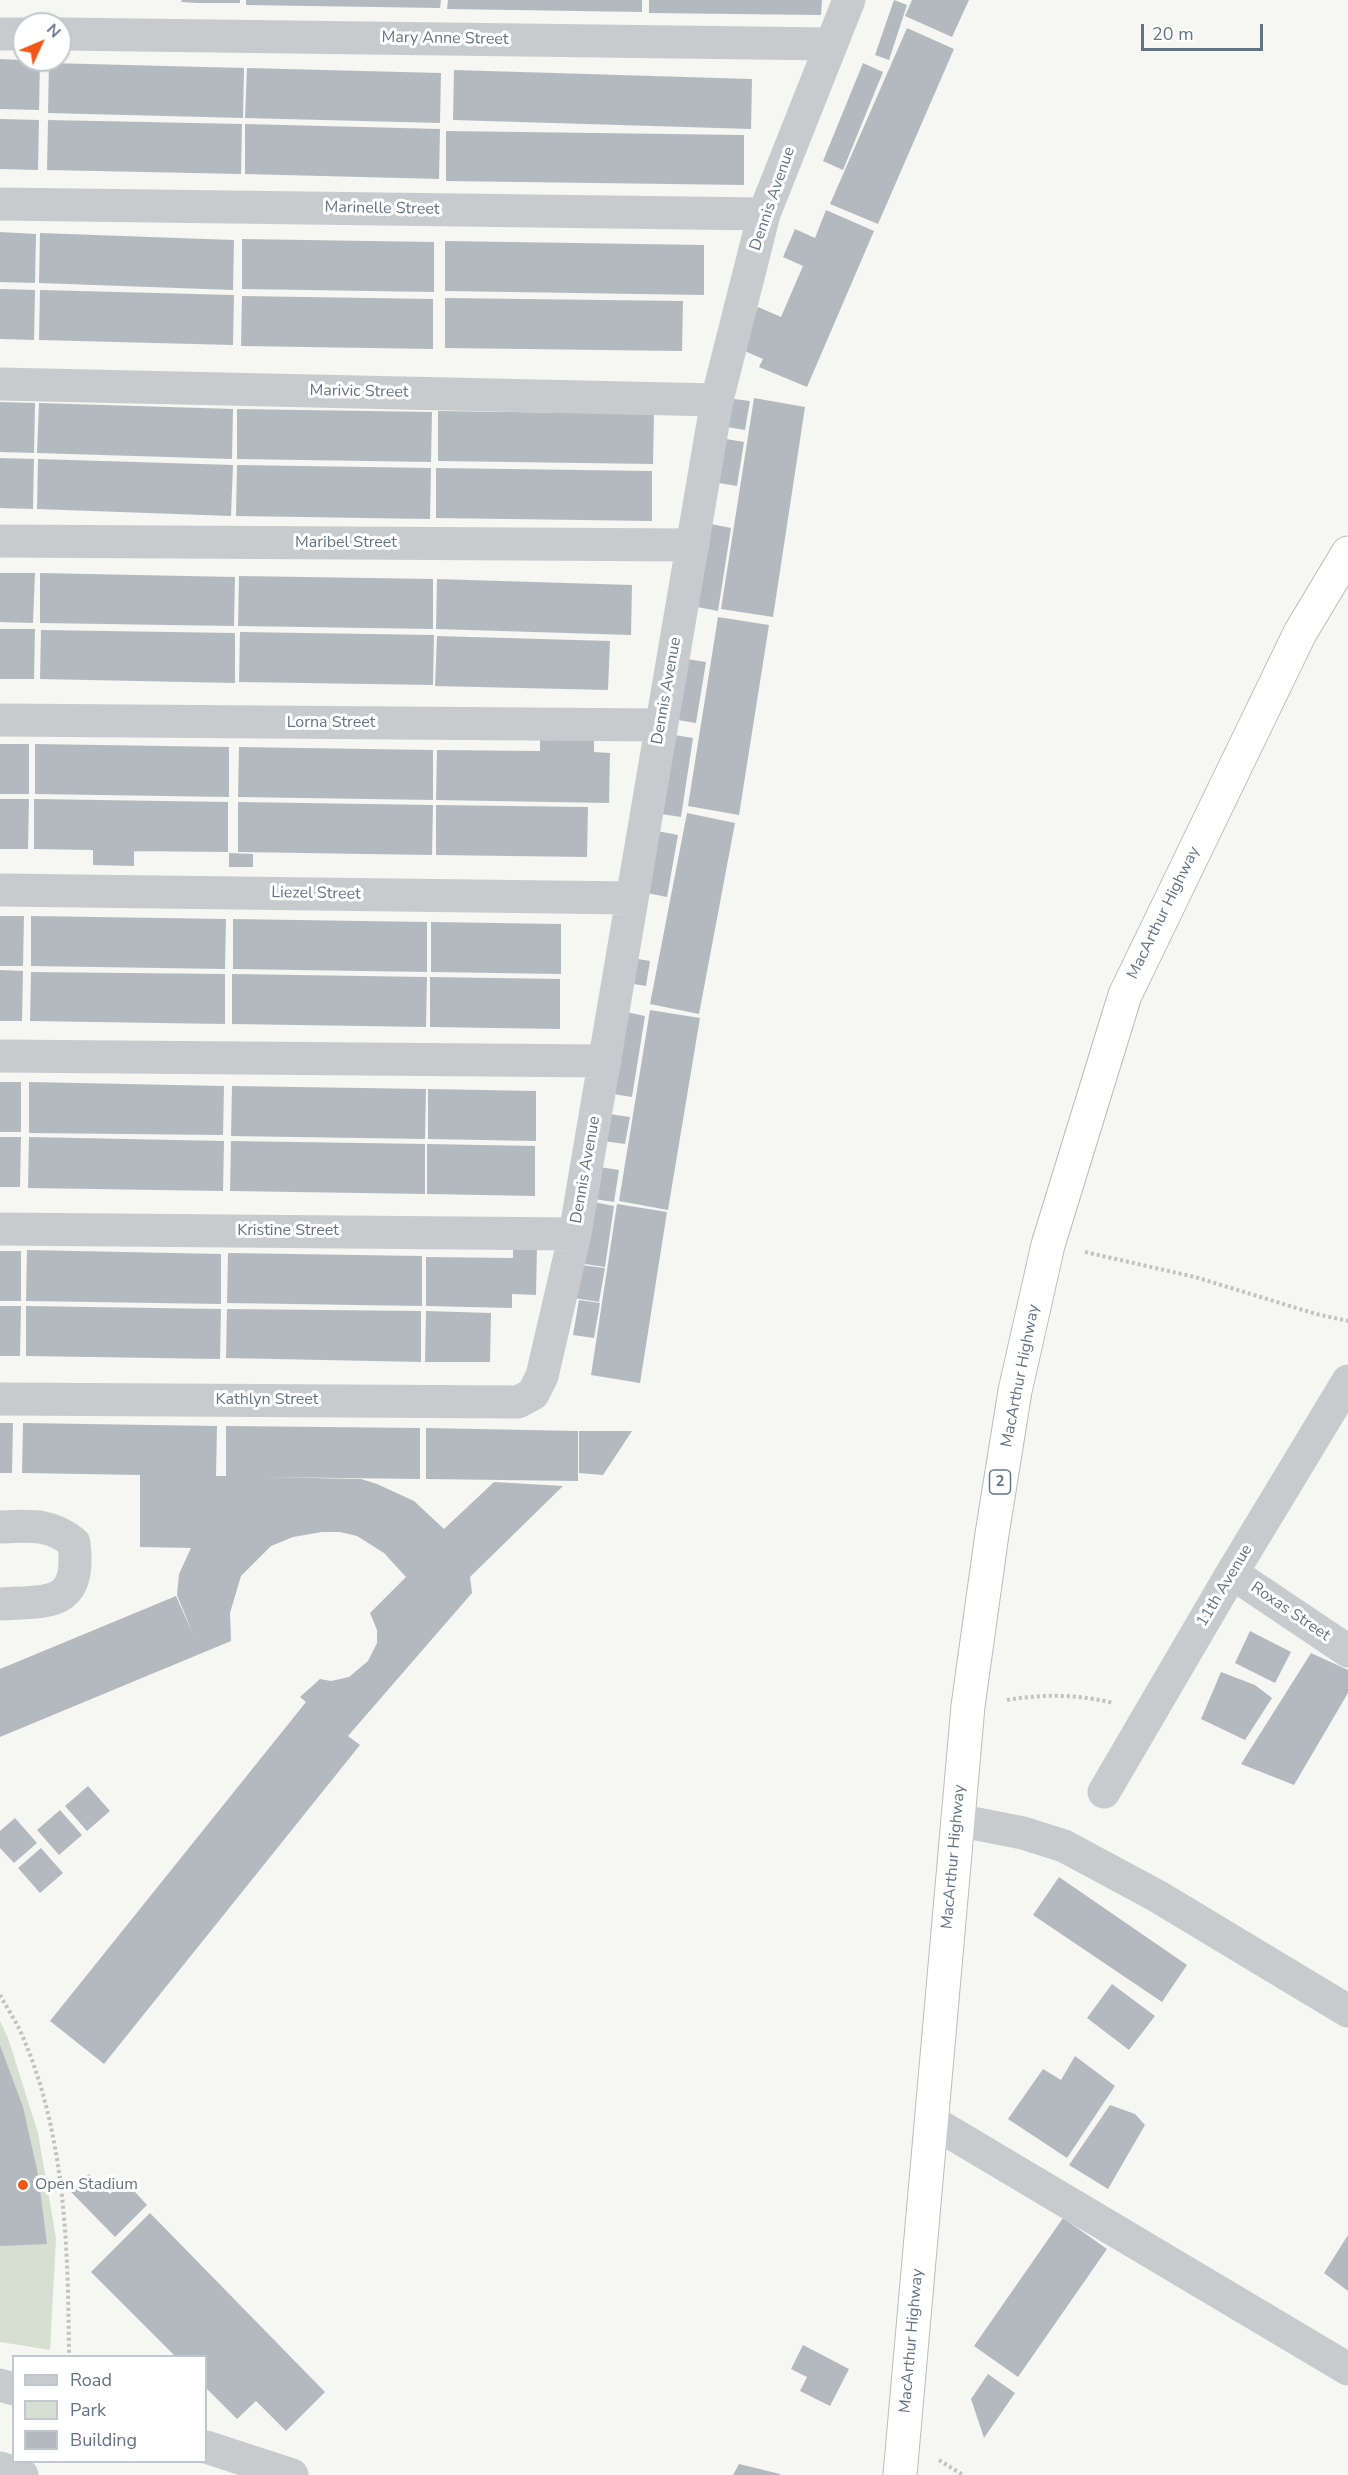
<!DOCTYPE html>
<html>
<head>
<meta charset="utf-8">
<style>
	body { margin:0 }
	#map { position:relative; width:1348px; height:2475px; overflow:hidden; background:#f6f6f2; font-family:"Nunito Sans",sans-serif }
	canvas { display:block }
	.legend { position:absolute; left:12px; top:2355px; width:195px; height:108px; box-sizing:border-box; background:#fff; border:2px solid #c1c7cf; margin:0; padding:8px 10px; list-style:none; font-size:18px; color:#637486 }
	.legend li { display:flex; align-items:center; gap:12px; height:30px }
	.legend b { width:30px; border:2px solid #c1c7cf }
	.north { position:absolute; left:12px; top:12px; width:60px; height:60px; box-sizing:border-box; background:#fff; border:2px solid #c1c7cf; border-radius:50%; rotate:46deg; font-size:16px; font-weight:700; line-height:24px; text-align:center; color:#637486 }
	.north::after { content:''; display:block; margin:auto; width:21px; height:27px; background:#f15718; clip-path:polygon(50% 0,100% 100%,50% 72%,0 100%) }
	.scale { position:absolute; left:1141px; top:24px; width:122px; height:27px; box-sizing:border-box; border:3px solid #637486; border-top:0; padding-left:8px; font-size:18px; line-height:21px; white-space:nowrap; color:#637486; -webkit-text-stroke:4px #fff; paint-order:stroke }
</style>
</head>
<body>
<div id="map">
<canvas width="1348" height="2475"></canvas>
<ul class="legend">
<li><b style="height:8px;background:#c8cbce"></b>Road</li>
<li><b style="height:16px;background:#d7dfd3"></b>Park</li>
<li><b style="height:16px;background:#b3babf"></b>Building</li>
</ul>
<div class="north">N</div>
<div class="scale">20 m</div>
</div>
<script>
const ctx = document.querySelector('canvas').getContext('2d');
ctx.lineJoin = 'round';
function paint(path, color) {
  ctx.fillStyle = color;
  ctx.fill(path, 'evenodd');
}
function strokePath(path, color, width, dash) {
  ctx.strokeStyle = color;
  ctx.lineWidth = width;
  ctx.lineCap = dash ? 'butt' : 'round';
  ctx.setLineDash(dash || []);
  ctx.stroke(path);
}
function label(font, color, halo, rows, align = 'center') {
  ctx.font = font + ' "Nunito Sans",sans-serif';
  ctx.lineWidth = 6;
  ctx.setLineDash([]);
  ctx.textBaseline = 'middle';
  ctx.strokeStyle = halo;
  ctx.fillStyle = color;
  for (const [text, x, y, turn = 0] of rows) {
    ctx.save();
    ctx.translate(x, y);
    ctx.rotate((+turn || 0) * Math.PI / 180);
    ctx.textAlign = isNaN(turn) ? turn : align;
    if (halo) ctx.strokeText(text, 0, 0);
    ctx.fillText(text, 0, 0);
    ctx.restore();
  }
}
paint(new Path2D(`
	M0,2021l8,17 30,95 18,105 -6,112 -50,-8z`), '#d7dfd3');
paint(new Path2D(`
	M182,0h58v3h-43l-16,-1z
	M246,0h195l-1,8 -194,-3z
	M448,0h194v12l-195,-3z
	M649,0h173l-1,15 -172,-2z
	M894,0l13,5 -18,55 -14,-5z
	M912,0h57l-17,37 -47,-21z
	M907,28l47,21 -76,175 -48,-20z
	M0,59l40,2 -1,49 -39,-1z
	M49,63l195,5 -1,50 -195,-5z
	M863,63l20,9 -40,98 -20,-9z
	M247,68l194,5 -1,50 -195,-5z
	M454,70l298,9 -1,50 -298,-9z
	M0,119l39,1 -1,50 -38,-1z
	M48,120l194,4 -1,50 -194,-4z
	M245,124l195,5 -1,50 -194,-5z
	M446,131l298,4v50l-298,-4z
	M826,210l48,21 -67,156 -48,-20 4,-8 -23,-10 18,-42 23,10 22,-51 -20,-9 12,-28 20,9z
	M0,232l36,2 -1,49 -35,-1z
	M40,233l194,7 -1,50 -194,-7z
	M242,239l192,3v50l-192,-3z
	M445,241l259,4v50l-259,-4z
	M0,289l35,1 -1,50 -34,-1z
	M40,290l194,5 -1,50 -194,-5z
	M242,296l191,3v50l-192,-3z
	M445,298l238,3 -1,50 -237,-3z
	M726,398l24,3 -5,29 -24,-4z
	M754,398l51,9 -32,210 -52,-8z
	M0,402l35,1 -1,50 -34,-1z
	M39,403l194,6 -1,50 -195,-6z
	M237,409l195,3 -1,50 -194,-3z
	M438,411l216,3 -1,50 -215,-3z
	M720,438l24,4 -7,44 -24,-4z
	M0,458l34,1 -1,50 -33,-1z
	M38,459l195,6 -2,51 -194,-7z
	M237,465l194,3 -1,51 -194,-3z
	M436,468l216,3v50l-216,-3z
	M706,523l25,5 -13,83 -26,-5z
	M0,573h35l-2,50 -33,-1z
	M40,573l195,4 -1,49 -194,-3z
	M239,576l194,3v50l-195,-3z
	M437,579l195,6 -1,50 -195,-6z
	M718,617l51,8 -30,190 -51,-9z
	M0,629h35l-1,50h-34z
	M41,630l194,3v50l-195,-4z
	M240,632l194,3 -1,50 -194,-3z
	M437,636l173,5 -2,49 -173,-4z
	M680,658l26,4 -10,61 -25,-4z
	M668,734l25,4 -12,79 -26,-4z
	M540,737l54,1v14l16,1 -1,50 -173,-3 1,-50 103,1z
	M0,744h29v50h-29z
	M35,744l194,3v50l-194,-3z
	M239,747l194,3v50l-195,-3z
	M0,799h29l-1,50h-28z
	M34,799l194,3v50l-103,-1h9v15l-41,-1v-15l-59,-1z
	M238,802l195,3 -1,50 -194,-3z
	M436,805l152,2 -1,50 -151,-2z
	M687,813l48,10 -36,191 -49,-10z
	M657,831l21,4 -11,62 -20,-4z
	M229,853l24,1v13h-24z
	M0,916h24l-1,50h-23z
	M31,916l195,3 -1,50 -194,-3z
	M233,919l194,3v50l-194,-3z
	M431,922l130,2v50l-130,-2z
	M638,959l12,2 -4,25 -12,-2z
	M0,970l23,1 -1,50h-22z
	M31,972l194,2v50l-195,-3z
	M232,974l195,3 -1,50 -194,-3z
	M430,977l130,2v50l-130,-2z
	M650,1010l50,8 -32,192 -49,-9z
	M626,1012l19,4 -13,81 -19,-3z
	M0,1082h21v50h-21z
	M29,1082l195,4 -1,49 -194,-2z
	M232,1086l194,3 -1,50 -194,-3z
	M428,1089l108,2v50l-108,-2z
	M609,1114l21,3 -5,27 -21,-3z
	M0,1137h21l-1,50h-20z
	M29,1137l195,4 -1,50 -195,-3z
	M231,1141l194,3v50l-195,-3z
	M427,1144l108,2v50l-108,-2z
	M599,1167l20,3 -5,32 -20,-3z
	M594,1202l20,4 -9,61 -20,-3z
	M617,1204l50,8 -27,171 -49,-8z
	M513,1247h24l-1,48 -24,-1v14l-86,-2v-49l87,1z
	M27,1250l194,4v50l-195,-3z
	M0,1251h21v50h-21z
	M228,1253l194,3v50l-195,-3z
	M573,1264l32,4 -6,34 -31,-5z
	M579,1300l21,3 -6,35 -21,-3z
	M0,1306h21l-1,50h-20z
	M26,1306l195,3 -1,50 -194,-3z
	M227,1309l194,2v51l-195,-4z
	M426,1311l65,2 -1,49h-65z
	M0,1423h13l-1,50h-12z
	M23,1423l194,3 -1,50h10v-50l194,2v51l-157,-2 98,2 16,5 37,17 30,28 50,-47 69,4 -93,91 2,16 -124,143 12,9 -256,319 -54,-43 256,-319 -6,-5 20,-18 11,2 18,-4 19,-16 9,-18v-13l-7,-17 36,-36 -22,-24 -27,-17 -17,-4h-18l-29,5 -22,9 -30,30 -11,37 1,28 -231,96v-68l176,-73 17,38 -16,-39 2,-21 12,-26 -51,-1v-72l-118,-2z
	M426,1428l152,3v50l-152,-2z
	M579,1431h53l-29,44 -24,-2z
	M1250,1631l41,21 -16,31 -40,-20z
	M1311,1653l37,17v23l-54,92 -53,-21z
	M1221,1672l34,13 17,13 -27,42 -44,-21z
	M88,1786l22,25 -23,20 -22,-25z
	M60,1810l22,25 -23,20 -22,-25z
	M15,1818l22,25 -23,20 -14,-15v-17z
	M41,1848l22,25 -23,20 -22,-25z
	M1059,1877l128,88 -25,37 -129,-87z
	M1112,1984l43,32 -26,34 -42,-32z
	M0,2045l23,62 15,67 9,70 -47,2z
	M1075,2056l40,30 -48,72 -59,-39 35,-50 18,11z
	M1110,2105l25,9 10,11 -37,64 -39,-24z
	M89,2174l21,20 14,-14 23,25 -32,32 -44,-45z
	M150,2213l175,179 -39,39 -30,-30 -19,18 -31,-31v-32h-31l-84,-84z
	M1063,2218l44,31 -89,128 -44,-31z
	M1348,2235v56l-24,-18z
	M803,2345l46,24 -19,37 -30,-15 7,-14 -16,-8z
	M988,2374l27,19 -31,45 -13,-39z
	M739,2464l41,10v1h-47z`), '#b3babf');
const highway = new Path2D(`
	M900,2475l68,-769 24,-172 23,-143 33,-146 77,-250 175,-362 48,-80`);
strokePath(highway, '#babcbf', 35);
strokePath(new Path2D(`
	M1085,1252l110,25 121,37 32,7
	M1007,1700c35,-6 71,-6 106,3
	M0,1995c7,13 16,26 22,40 44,101 46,214 47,321
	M939,2460l24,15`), '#c1c2c4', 4, [3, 3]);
strokePath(new Path2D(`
	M0,34h24
	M60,34l770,10
	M0,204l764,10
	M0,384l717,16
	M0,541l693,4
	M0,720l661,5
	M0,890l632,8
	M0,1056l605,5
	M0,1229l575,5
	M0,1399l518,3 15,-8 9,-18 33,-142 142,-834 47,-186 85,-214
	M0,1527c29,-1 51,-4 74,16 7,64 -23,58 -74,61
	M1232,1573l116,78
	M1104,1792l128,-219 116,-192
	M957,1820l66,13 41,13 93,50 191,115
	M931,2121l417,248
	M0,2385l14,4
	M206,2447l86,28
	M0,2468l22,7`), '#c8cbce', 33);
strokePath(highway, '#fff', 33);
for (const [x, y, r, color] of [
	[23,2185,6,"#f15718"]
]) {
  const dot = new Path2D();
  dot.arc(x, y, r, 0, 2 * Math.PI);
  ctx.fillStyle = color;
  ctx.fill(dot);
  strokePath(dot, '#fff', 2);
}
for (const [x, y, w] of [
	[1000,1482,21]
]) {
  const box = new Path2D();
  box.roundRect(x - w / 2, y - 12, w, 24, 4.5);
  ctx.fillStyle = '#fff';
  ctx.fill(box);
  strokePath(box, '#637486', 1.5);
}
label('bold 15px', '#637486', null, [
	["2",1000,1482]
]);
label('16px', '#637486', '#fff', [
	["Mary Anne Street",445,39,1],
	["Dennis Avenue",773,199,-71],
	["Marinelle Street",382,209,1],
	["Marivic Street",359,392,1],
	["Maribel Street",346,543],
	["Dennis Avenue",667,691,-80],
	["Lorna Street",331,723],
	["Liezel Street",316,894,1],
	["MacArthur Highway",1164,913,-64],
	["Dennis Avenue",586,1170,-80],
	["Kristine Street",288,1231],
	["MacArthur Highway",1021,1376,-79],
	["Kathlyn Street",267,1400],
	["11th Avenue",1225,1586,-59],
	["Roxas Street",1290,1612,34],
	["MacArthur Highway",954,1857,-85],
	["MacArthur Highway",912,2341,-85]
]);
label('16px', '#637486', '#fff', [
	["Open Stadium",35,2185]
], 'left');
</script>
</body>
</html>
